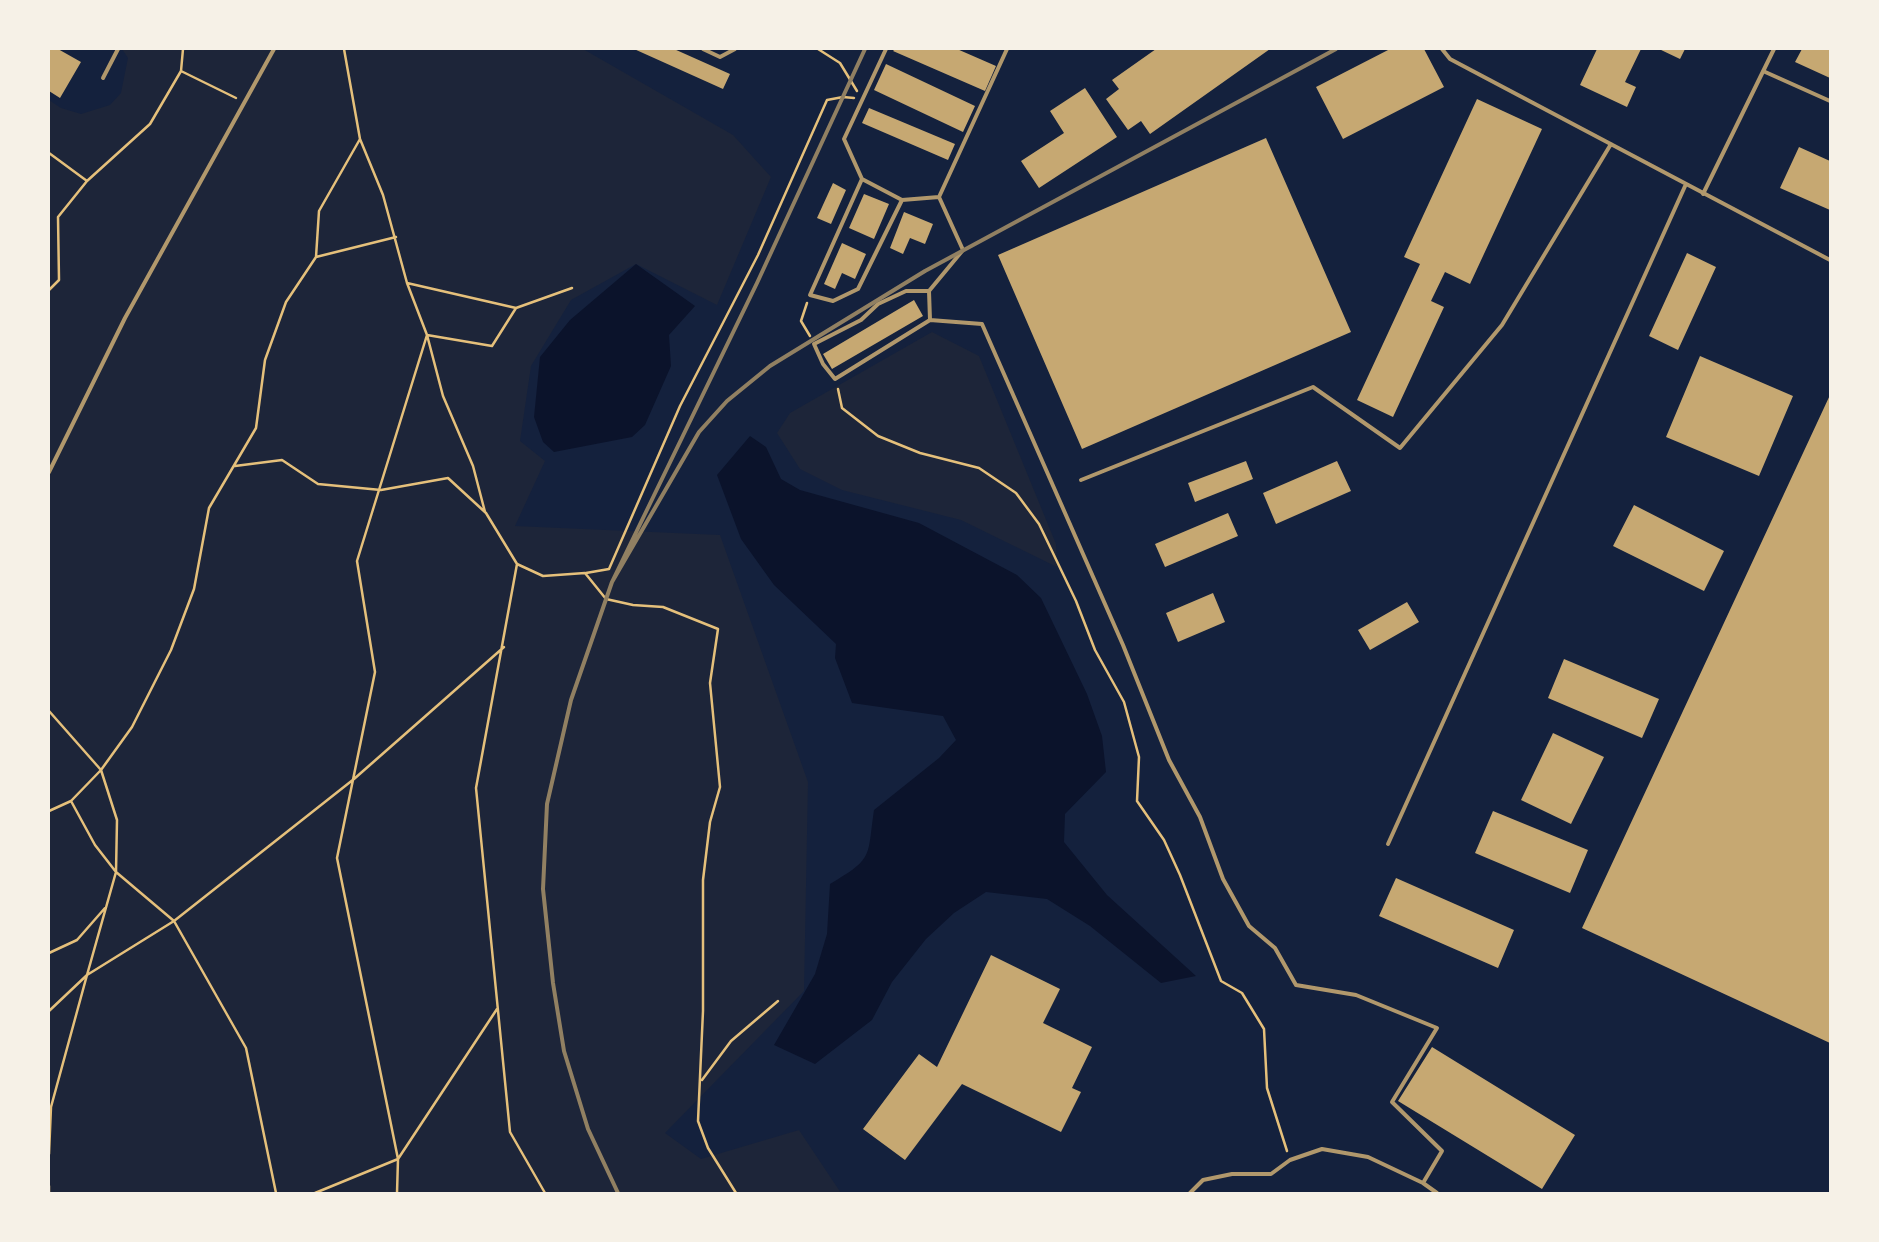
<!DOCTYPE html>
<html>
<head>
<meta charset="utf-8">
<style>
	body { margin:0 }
	#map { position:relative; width:1879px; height:1242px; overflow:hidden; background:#14213d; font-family:"Fira Sans",sans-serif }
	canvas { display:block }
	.frame { position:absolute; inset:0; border:50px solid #f6f1e7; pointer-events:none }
</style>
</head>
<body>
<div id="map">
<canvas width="1879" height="1242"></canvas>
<div class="frame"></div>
</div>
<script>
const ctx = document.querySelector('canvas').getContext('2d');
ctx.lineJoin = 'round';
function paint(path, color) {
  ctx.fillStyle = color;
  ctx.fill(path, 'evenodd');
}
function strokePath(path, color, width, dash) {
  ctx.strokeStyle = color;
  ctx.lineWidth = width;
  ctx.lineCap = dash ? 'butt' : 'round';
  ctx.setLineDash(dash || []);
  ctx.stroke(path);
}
paint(new Path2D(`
	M122,49h461l150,86 38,42 -54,128 -81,-41 -65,36 -40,66 -11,75 25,20 -30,65 205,9 88,247 -4,209 -139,142 36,26 98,-29 42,63h-792v-1093l12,8 20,6 29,-9 11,-12 7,-35z
	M932,332l47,24 77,188 1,23 -96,-47 -119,-30 -42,-21 -23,-36 13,-20z`), '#1d2539');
paint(new Path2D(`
	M636,264l59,42 -26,29 2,31 -26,59 -13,12 -78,15 -11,-10 -9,-25 6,-60 30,-37z
	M750,436l16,11 15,32 19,11 119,33 98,52 24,23 46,96 15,42 4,36 -41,42 -1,28 43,53 89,81 -35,7 -71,-57 -43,-27 -61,-7 -32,21 -28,26 -34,43 -20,38 -57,44 -41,-19 41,-71 12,-40 3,-50c44,-26 37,-26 44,-74l65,-52 17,-18 -13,-24 -91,-13 -17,-45 1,-14 -62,-59 -33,-46 -24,-64z`), '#0b132b');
paint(new Path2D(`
	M49,49h9l23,13 -21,36 -11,-7z
	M634,49h40l56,25 -7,15z
	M895,49h62l39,17 -11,25 -92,-40z
	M1156,49h114l-120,85 -9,-13 -13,9 -22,-31 13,-10 -7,-9z
	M1390,49h34l20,38 -101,52 -27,-52z
	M1597,49h44l-16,33 11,5 -9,20 -47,-22z
	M1659,49h26l-5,10z
	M1802,49h28v29l-35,-16z
	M886,64l89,42 -12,26 -89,-42z
	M1085,88l32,49 -78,51 -18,-27 43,-28 -14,-22z
	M1477,99l65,30 -72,155 -25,-12 -14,29 13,6 -51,110 -36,-17 63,-136 -16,-7z
	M869,108l86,36 -7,16 -86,-37z
	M1266,138l85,194 -269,117 -84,-194z
	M1799,147l31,14v49l-50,-22z
	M833,183l13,7 -15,34 -14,-6z
	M864,194l25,10 -15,35 -25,-11z
	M904,212l29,12 -8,20 -15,-6 -7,16 -13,-6z
	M842,243l24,11 -11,25 -13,-6 -7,16 -11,-5z
	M1687,253l29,14 -38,83 -29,-14z
	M914,300l9,16 -91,53 -9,-15z
	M1700,356l93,40 -34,80 -93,-39z
	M1830,395v648l-248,-115z
	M1246,461l7,18 -58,23 -7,-19z
	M1337,461l14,30 -75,33 -13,-31z
	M1634,505l90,46 -20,40 -91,-45z
	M1228,513l10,23 -73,31 -10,-23z
	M1213,593l12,29 -47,20 -12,-29z
	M1407,602l12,20 -49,28 -12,-20z
	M1564,659l95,40 -17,39 -94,-40z
	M1553,733l51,24 -33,67 -50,-24z
	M1493,811l95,39 -18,43 -95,-40z
	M1396,878l118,52 -16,38 -119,-52z
	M991,955l69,34 -17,34 49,24 -20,41 9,4 -20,40 -99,-48 -57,76 -42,-31 56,-75 18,13z
	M1432,1047l143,88 -33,54 -144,-88z`), '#c6a872');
strokePath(new Path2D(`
	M344,49l16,90 23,56 24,88 20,52 16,61 30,70 12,46
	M818,49l22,14 17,28
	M181,71l55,27
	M49,153l38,28
	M316,257l80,-20
	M407,283l109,25 56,-20
	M49,290l10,-10 -1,-63 29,-36 63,-57 31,-53 2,-22
	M807,303l-6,18 9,15
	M838,389l4,19 36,28 42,17 59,15 37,25 23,31 37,77 19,49 29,52 15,55 -2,44 27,39 16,35 41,106 21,12 22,36 3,59 20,63
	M235,466l47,-6 36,24 63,6 67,-12 38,35 31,51 -41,224 34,344 35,61
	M517,564l26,12 42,-3 21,26 27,6 30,2 55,22 -8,54 10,104 -10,35 -7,58v131l-5,110 10,27 28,45
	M586,573l23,-4 71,-163 78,-151 69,-155 16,-3 11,1
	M49,711l52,59 16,50 -1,52 58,49 72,127 30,145
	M49,811l22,-10 30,-31 31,-43 39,-77 23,-61 15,-81 47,-80 9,-68 21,-58 30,-45 3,-46 41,-72
	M49,953l28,-13 28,-32
	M49,1011l38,-36 29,-103 -21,-27 -24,-44
	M702,1080l29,-39 47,-40
	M49,1154l2,-47 36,-132 87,-54 180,-142 150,-132
	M49,1186v7
	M315,1193l83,-34 99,-150
	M397,1193l1,-34 -61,-301 38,-186 -18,-111 70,-226 65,11 24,-38`), '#e5c07b', 2.5);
strokePath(new Path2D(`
	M703,49l17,8 15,-8
	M886,49l-42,90 18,40 40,21 37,-3
	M1007,49l-68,148 24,53 -34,41 1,29 52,4 141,321 46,115 31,57 23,62 26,47 26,22 21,37 60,10 81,33 -45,74 50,49 -19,32 14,10
	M1442,49l8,10 380,201
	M1763,71l67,30
	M103,78l15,-29
	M862,179l-52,116 23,6 25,-12 44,-89
	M1703,194l71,-145
	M929,291h-23l-28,13 -17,16 -47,24 9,20 12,15 95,-59
	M49,472l76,-154 149,-269
	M1081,480l232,-93 87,61 102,-123 109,-181
	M1388,844l298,-660
	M1190,1193l13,-13 29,-6h39l19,-14 32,-11 46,8 55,26`), '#b1986c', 4);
strokePath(new Path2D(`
	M865,49l-108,234 -145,299 87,-150 28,-31 43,-35 155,-95 411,-222
	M612,582l-41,118 -24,104 -4,85 10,94 11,68 24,78 30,64`), '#918062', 4);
</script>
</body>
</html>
